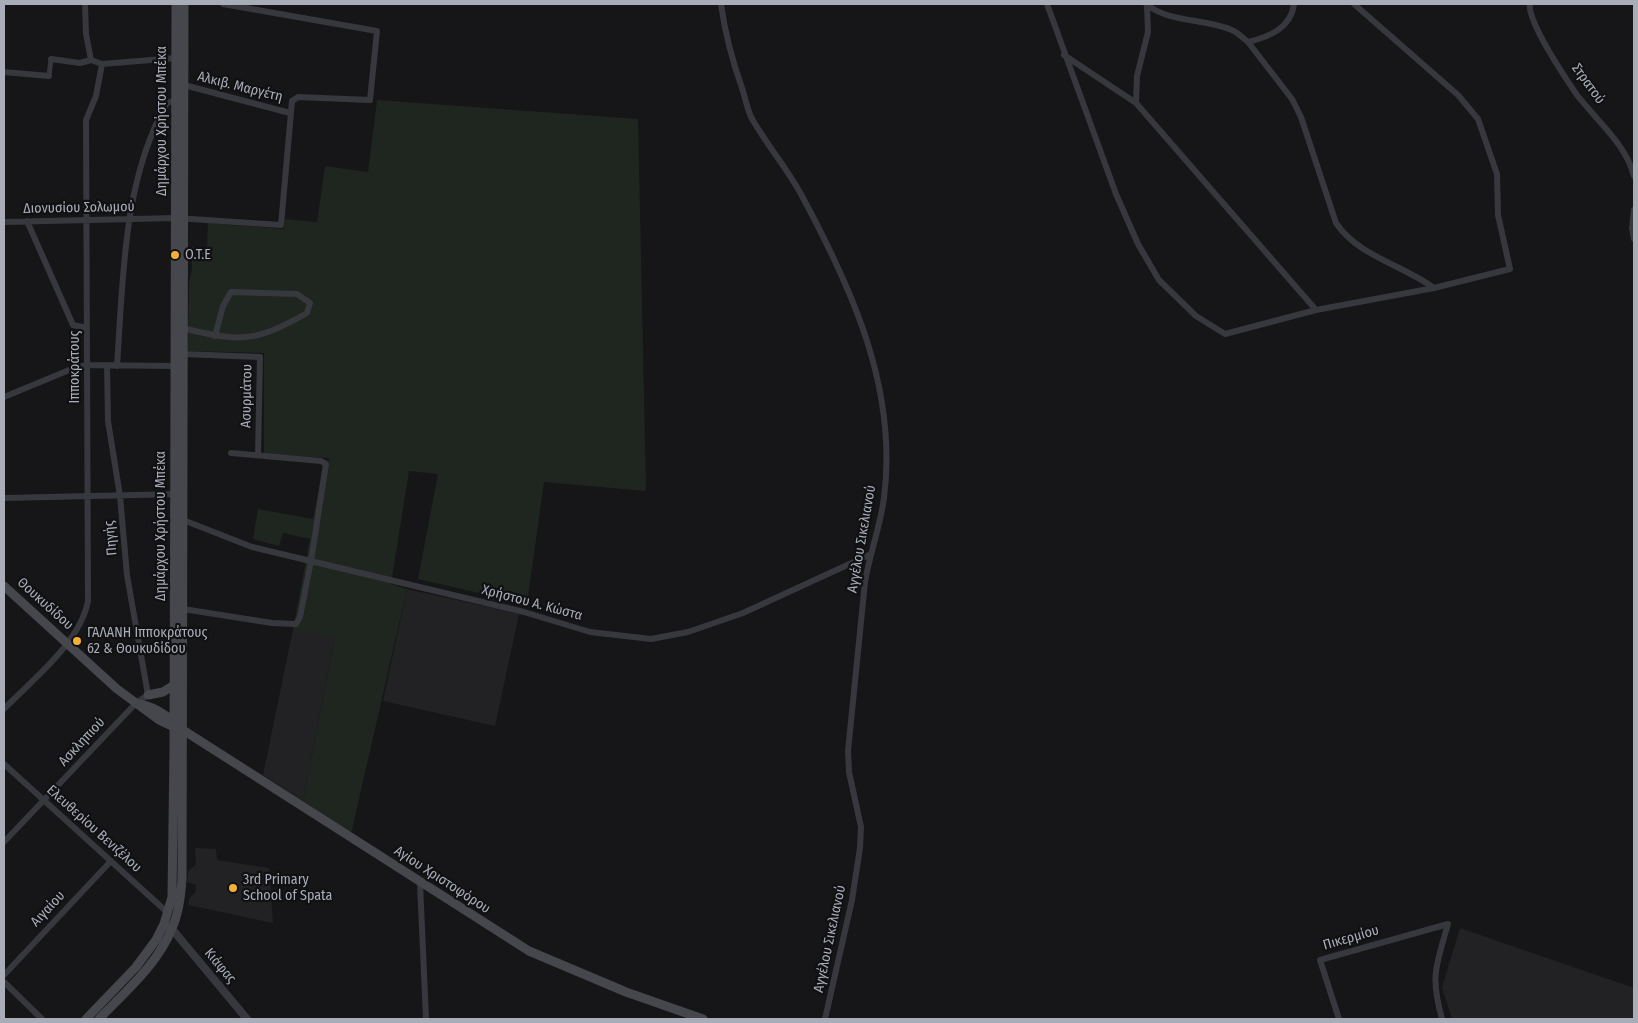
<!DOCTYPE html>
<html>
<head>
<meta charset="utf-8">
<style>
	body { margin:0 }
	#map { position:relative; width:1638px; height:1023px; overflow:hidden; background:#161618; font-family:"Fira Sans Condensed",sans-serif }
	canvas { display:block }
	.frame { position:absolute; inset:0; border:5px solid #a8adb8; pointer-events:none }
</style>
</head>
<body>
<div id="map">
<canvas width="1638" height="1023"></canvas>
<div class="frame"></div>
</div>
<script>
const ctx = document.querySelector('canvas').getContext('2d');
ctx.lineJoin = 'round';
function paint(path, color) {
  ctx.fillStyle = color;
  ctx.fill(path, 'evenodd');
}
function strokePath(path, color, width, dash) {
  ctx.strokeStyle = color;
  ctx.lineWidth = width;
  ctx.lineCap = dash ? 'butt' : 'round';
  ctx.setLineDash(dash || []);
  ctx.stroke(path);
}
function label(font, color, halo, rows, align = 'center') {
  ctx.font = font + ' "Fira Sans Condensed",sans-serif';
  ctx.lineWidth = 4.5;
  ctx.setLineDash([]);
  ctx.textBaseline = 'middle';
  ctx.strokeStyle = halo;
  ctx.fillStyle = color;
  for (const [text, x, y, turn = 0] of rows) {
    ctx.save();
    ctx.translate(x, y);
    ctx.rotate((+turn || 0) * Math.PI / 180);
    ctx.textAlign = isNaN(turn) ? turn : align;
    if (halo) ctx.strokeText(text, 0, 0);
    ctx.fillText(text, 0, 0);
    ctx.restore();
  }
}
paint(new Path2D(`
	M407,589l112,25 -24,112 -112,-25z
	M293,629l42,8 -32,164 -40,-26z
	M195,848l21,1 1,11 52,8 4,55 -85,-18 1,-6 7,-8v-6l-9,-3 1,-11 8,-6z
	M1460,928l174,60v31h-182l-10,-32z`), '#222225');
paint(new Path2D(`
	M377,100l261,19 8,372 -102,-9 -17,122 -109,-25 20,-105 -29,-3 -18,113 16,5 -56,245 -48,-33 32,-163 -42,-9 17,-90 -27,-6 -4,13 -26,-7 5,-30 55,10 10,-53 5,-2 1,-6 -65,-4v-101l-76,-2 1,-69 3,-13v-22l15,1 1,-25 76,6 1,-10 32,3 8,-56 43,6z`), '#1e261f');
strokePath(new Path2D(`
	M49,76l2,-17`), '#37383d', 5);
strokePath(new Path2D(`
	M721,4c4,29 11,56 21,84 3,9 5,20 9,29 15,27 36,51 51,79 50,93 96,193 82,302 -4,29 -14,55 -19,84l-17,169 1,21 12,55 -1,21 -8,52 -27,119
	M1047,4l69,190 22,50 21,36 37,36 29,18 91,-24 118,-22 76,-19 -12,-54 -1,-41 -19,-55 -20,-24 -104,-91
	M1146,4c23,19 59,14 86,26 6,3 11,8 16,12 21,-5 43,-14 46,-38
	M1530,4c-3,17 36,75 47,91 20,26 49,49 57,81
	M1248,42l44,57 9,18 35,106c22,33 67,42 98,65
	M1064,55l72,48 180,207
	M51,59l29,4 11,-3
	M102,64l74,-6
	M4,72l45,4
	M184,85l106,28
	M1136,103l1,-27 11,-44 -1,-27
	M1634,210l-2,18 2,11
	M27,221l46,104 14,3
	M4,222l172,-4 105,7 11,-124 6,-4 72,3 7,-69 -154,-27
	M182,328c58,14 72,15 125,-15l3,-10 -13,-9 -66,-2 -8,14 -8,30
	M182,354l78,3 -2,97
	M117,366c6,-86 6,-187 50,-263l9,-3
	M4,397l70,-29 13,-3 87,1
	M4,498l175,-4
	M183,520l69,27 272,65 66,20 61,7 37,-7 55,-19 126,-58
	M183,609l89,14 24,1 4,-7 11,-56 15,-97 -5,-3 -90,-8
	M4,709c29,-30 76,-66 84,-108l-2,-481 10,-24 6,-32 -11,-4 -5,-26 -1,-30
	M4,764l164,149
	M4,842l133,-140 11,-7 -21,-120 -7,-79 -12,-75 -1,-56
	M420,883l6,136
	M4,975l107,-114
	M4,982l38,37
	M1339,1019l-19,-59 128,-36
	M1442,1019c-12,-43 -6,-53 6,-95`), '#37383d', 6);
strokePath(new Path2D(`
	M172,929l75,90`), '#37383d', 8);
strokePath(new Path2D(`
	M4,586l113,103 42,31 19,9
	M148,695l15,-3 11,-7
	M141,704c16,4 30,14 42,26l346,221 97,41 77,27
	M86,1019l50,-52 20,-27 8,-16 8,-27 2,-148 2,-745
	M99,1019c26,-27 59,-55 73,-91 7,-15 9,-33 10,-49l2,-875`), '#45474d', 9);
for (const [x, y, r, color] of [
	[175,255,5,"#f2b134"],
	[77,641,5,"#f2b134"],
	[233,888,5,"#f2b134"]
]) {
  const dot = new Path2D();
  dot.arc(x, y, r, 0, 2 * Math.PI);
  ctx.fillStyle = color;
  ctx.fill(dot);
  strokePath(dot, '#111113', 2);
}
label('14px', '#a8adb8', '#111113', [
	["Στρατού",1588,84,54],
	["Αλκιβ. Μαργέτη",240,87,14],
	["Δημάρχου Χρήστου Μπέκα",162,121,-90],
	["Διονυσίου Σολωμού",79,208,-1],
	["Ιπποκράτους",75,367,-90],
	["Ασυρμάτου",247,396,-89],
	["Δημάρχου Χρήστου Μπέκα",161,526,-90],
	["Πηγής",111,538,-95],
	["Αγγέλου Σικελιανού",862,539,-80],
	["Χρήστου Α. Κώστα",532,603,15],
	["Θουκυδίδου",45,604,42],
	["Ασκληπιού",82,742,-47],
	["Ελευθερίου Βενιζέλου",94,829,42],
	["Αγίου Χριστοφόρου",442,880,33],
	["Αιγαίου",48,909,-47],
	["Πικερμίου",1351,938,-16],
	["Αγγέλου Σικελιανού",830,939,-78],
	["Κιάφας",220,966,50]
]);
label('14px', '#a8adb8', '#111113', [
	["Ο.Τ.Ε",185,255],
	["ΓΑΛΑΝΗ Ιπποκράτους",87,633],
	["62 & Θουκυδίδου",87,649],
	["3rd Primary",243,880],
	["School of Spata",243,896]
], 'left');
</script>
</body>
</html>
